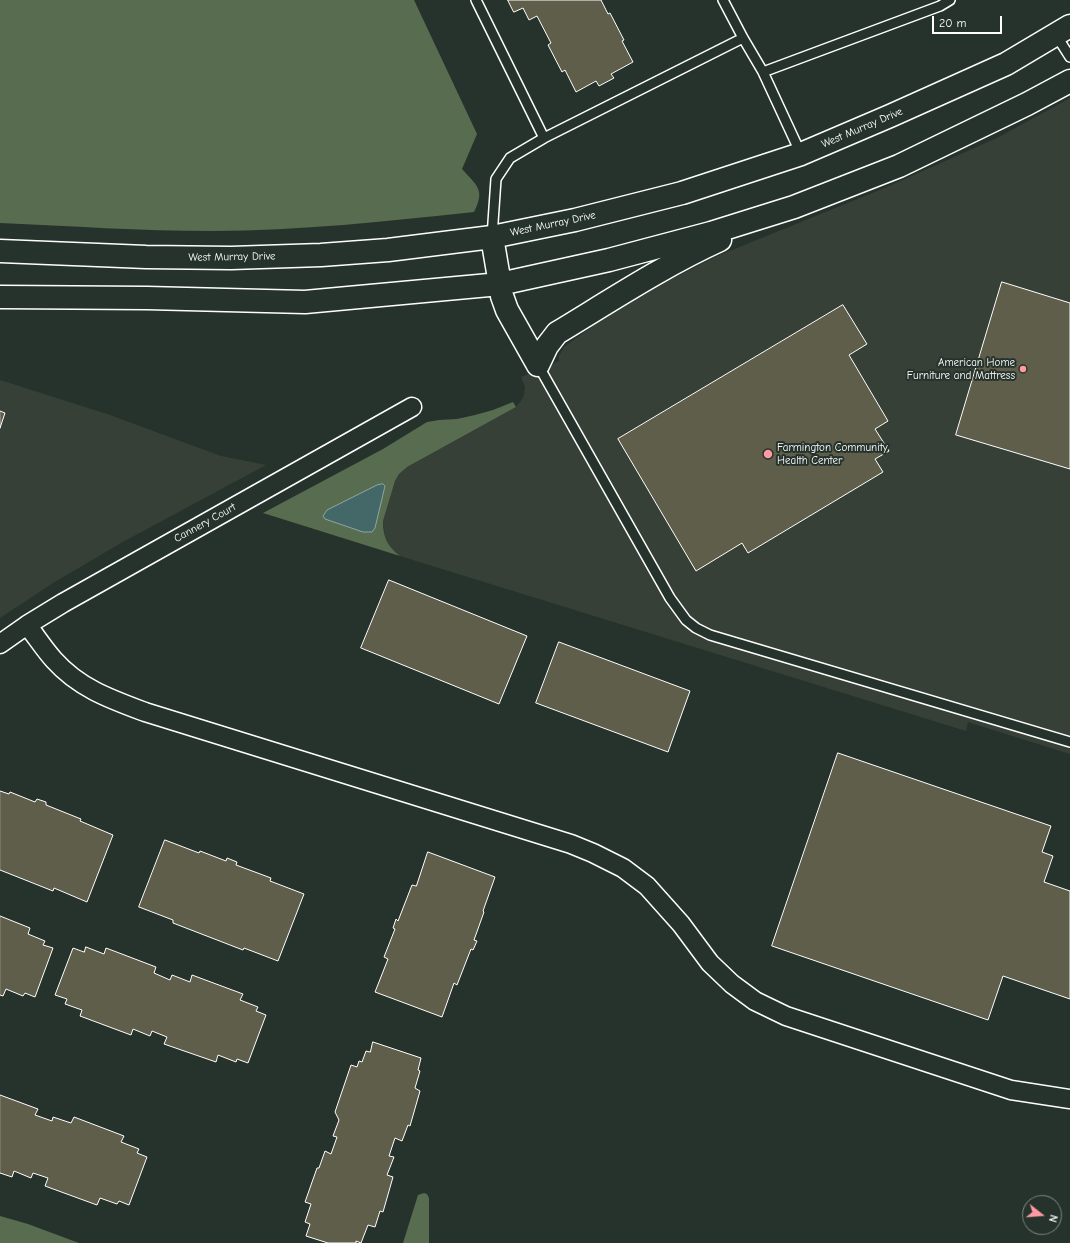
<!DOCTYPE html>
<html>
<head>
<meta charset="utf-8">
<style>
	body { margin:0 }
	#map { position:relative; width:1070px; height:1243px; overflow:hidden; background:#26332d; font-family:"Comic Neue",sans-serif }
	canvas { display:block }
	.north { position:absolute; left:1022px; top:1195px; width:40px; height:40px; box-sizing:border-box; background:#26332d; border:1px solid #7d8581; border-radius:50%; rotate:107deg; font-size:11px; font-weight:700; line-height:16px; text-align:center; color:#fff }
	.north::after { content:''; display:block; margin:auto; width:14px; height:18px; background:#ff9aa2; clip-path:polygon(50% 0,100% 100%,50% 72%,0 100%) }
	.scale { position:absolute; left:932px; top:16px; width:70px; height:18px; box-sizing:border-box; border:2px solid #fff; border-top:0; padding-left:5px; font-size:12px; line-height:14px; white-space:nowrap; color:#fff; -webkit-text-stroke:3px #26332d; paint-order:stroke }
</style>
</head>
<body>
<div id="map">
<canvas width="1070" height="1243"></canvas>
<div class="north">N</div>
<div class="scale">20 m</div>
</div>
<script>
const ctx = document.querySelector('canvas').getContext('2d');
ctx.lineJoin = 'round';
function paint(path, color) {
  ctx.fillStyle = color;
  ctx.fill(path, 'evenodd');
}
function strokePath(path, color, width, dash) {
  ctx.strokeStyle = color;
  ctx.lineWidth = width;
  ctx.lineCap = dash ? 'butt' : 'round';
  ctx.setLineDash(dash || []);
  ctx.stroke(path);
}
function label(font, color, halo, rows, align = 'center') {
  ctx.font = font + ' "Comic Neue",sans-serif';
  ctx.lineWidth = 4;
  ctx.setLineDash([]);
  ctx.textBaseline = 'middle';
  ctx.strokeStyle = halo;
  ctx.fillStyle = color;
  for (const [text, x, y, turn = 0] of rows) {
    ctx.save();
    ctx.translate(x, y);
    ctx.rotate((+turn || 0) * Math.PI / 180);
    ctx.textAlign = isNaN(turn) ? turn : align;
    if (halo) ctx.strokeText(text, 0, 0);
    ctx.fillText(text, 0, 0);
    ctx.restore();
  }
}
paint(new Path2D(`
	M1070,98v656l-102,-32 -2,9 -566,-175 -8,-7 -4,-5 -3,-7 -2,-16 12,-40 4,-7 8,-7 109,-60 5,-6 3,-6 1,-8 -4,-10 38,-16v-5l5,-9 50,-36 44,-25 57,-29 172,-70 112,-50z
	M0,380l110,35 111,41 45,9 -145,78 -68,40 -53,35z`), '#374036');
paint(new Path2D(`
	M0,0h414l63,134 -15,35c14,16 24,20 12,43 -87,9 -174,19 -262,19 -71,0 -142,-5 -212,-8z
	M513,402l3,5 -109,60 -8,7 -4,7 -12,40c0,16 4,25 17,35l-137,-43 120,-64 44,-27 12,-2 18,-1 18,-4 18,-5z
	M424,1193l3,1 2,4v45h-26l15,-48z
	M0,1216l28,8 51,19h-79z`), '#586c50');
const water = new Path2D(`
	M383,484l2,2 -10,42 -3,4h-9l-38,-13 -2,-3 4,-6 50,-25z`);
paint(water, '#446868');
strokePath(water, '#8fa4a4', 1);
const building = new Path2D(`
	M508,0h93l7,14 2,-1 14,27 -2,1 11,21 -22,12 3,4 -15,8 -3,-5 -20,11 -11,-22 -3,2 -14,-27 3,-2 -14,-27 -8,4 -6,-12 -9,4z
	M1002,282l68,21v166l-114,-34z
	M843,305l24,39 -18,11 39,66 -13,8 14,22 -14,8 8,13 -135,81 -6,-10 -46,28 -78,-132z
	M0,411l5,2 -5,15z
	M389,580l138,56 -28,68 -138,-56z
	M559,642l131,49 -22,61 -132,-49z
	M838,753l213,73 -9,26 11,4 -9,26 26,9v108l-67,-23 -15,44 -216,-74z
	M0,791l9,3 1,-2 25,10 2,-3 9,3v3l35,14 -1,2 33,14 -26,67 -33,-14 -1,3 -53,-21z
	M165,840l34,13 1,-2 26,10 1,-3 10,4 -1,3 35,13 -1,3 34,13 -26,67 -34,-13 -1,2 -70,-27v-3l-34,-13z
	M428,852l67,25 -12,34 1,1 -10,28 3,1 -4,9 -2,-1 -14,36 -3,-2 -12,34 -67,-25 13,-33 -4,-2 11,-28 -2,-1 3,-9 2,2 14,-36 4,1z
	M0,916l30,12 -2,6 17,7 -2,4 10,3 -18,49 -10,-4 -2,3 -17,-7 -3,7 -3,-1z
	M86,947l18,7 2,-6 50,19 -2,6 16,7 2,-5 18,7 2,-7 51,19 -3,6 18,7 -2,4 10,4 -18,48 -11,-4 -1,3 -18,-7 -2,7 -52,-18 3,-7 -15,-6 -2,5 -17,-7 -2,6 -51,-19 2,-6 -17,-6 2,-5 -12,-4 18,-47 11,4z
	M373,1042l48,16 -3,12 2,1 -5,17 5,3 -10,35 -2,-1 -6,16 -7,-3 -6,18 5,1 -7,18 6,2 -10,35 -3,-1 -5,16 -7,-2 -7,18 -5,-2v2h-28l-22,-7 4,-12 -5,-2 6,-18 -6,-2 12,-34h2l6,-17 6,3 6,-17 -4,-1 6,-16 -4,-8 16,-47 6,2 2,-6 3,1 4,-11 4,1z
	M0,1095l38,14 -3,6 17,6 1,-4 18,6 3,-6 50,19 -3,6 18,7 -2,4 10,4 -18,48 -10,-4 -2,3 -17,-6 -3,7 -52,-19 3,-8 -15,-5 -2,5 -17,-7 -2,6 -12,-4z`);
paint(building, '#5f5e4a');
strokePath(building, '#fff', 1);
const lane = new Path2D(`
	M476,0l68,138 199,-100
	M723,0l20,38 20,34 38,82
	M1056,35l14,22
	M763,72l177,-66 10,-6
	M492,237l4,-58 14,-21 34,-20
	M538,365l132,233 16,22 10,8 14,7 360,107`);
const street = new Path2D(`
	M27,625c9,11 17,24 27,35 25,28 56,39 91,52l426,132 22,9 30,15 24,18 34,38 29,39 22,21 23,17 31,15 225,74 59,9
	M0,644l27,-19 36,-22 349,-196`);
const highway = new Path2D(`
	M492,237l10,59 5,14 31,55
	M0,251l146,6 85,1 90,-3 67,-5 104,-13 83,-17 107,-27 119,-39 89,-38 116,-52 64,-38
	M0,297l147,1 158,4 195,-18 109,-24 102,-27 83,-26 105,-41 128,-62 43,-23
	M538,365l9,-19 10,-13c53,-32 106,-67 163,-93`);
strokePath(lane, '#fff', 12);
strokePath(street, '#fff', 21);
strokePath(highway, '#fff', 25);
strokePath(lane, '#26332d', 9);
strokePath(street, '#26332d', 18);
strokePath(highway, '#26332d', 22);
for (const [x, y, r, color] of [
	[1023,369,4,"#ff9aa2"],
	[768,454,5,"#ff9aa2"]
]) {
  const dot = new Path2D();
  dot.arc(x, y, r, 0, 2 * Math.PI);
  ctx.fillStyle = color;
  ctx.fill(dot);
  strokePath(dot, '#26332d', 1.5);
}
label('11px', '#fff', '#26332d', [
	["West Murray Drive",862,128,-23],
	["West Murray Drive",553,224,-12],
	["West Murray Drive",232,257,-1],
	["Cannery Court",205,523,-29]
]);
label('11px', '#fff', '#26332d', [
	["American Home",1015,363],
	["Furniture and Mattress",1015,376],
	["Farmington Community",777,448,"left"],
	["Health Center",777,461,"left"]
], 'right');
</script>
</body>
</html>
